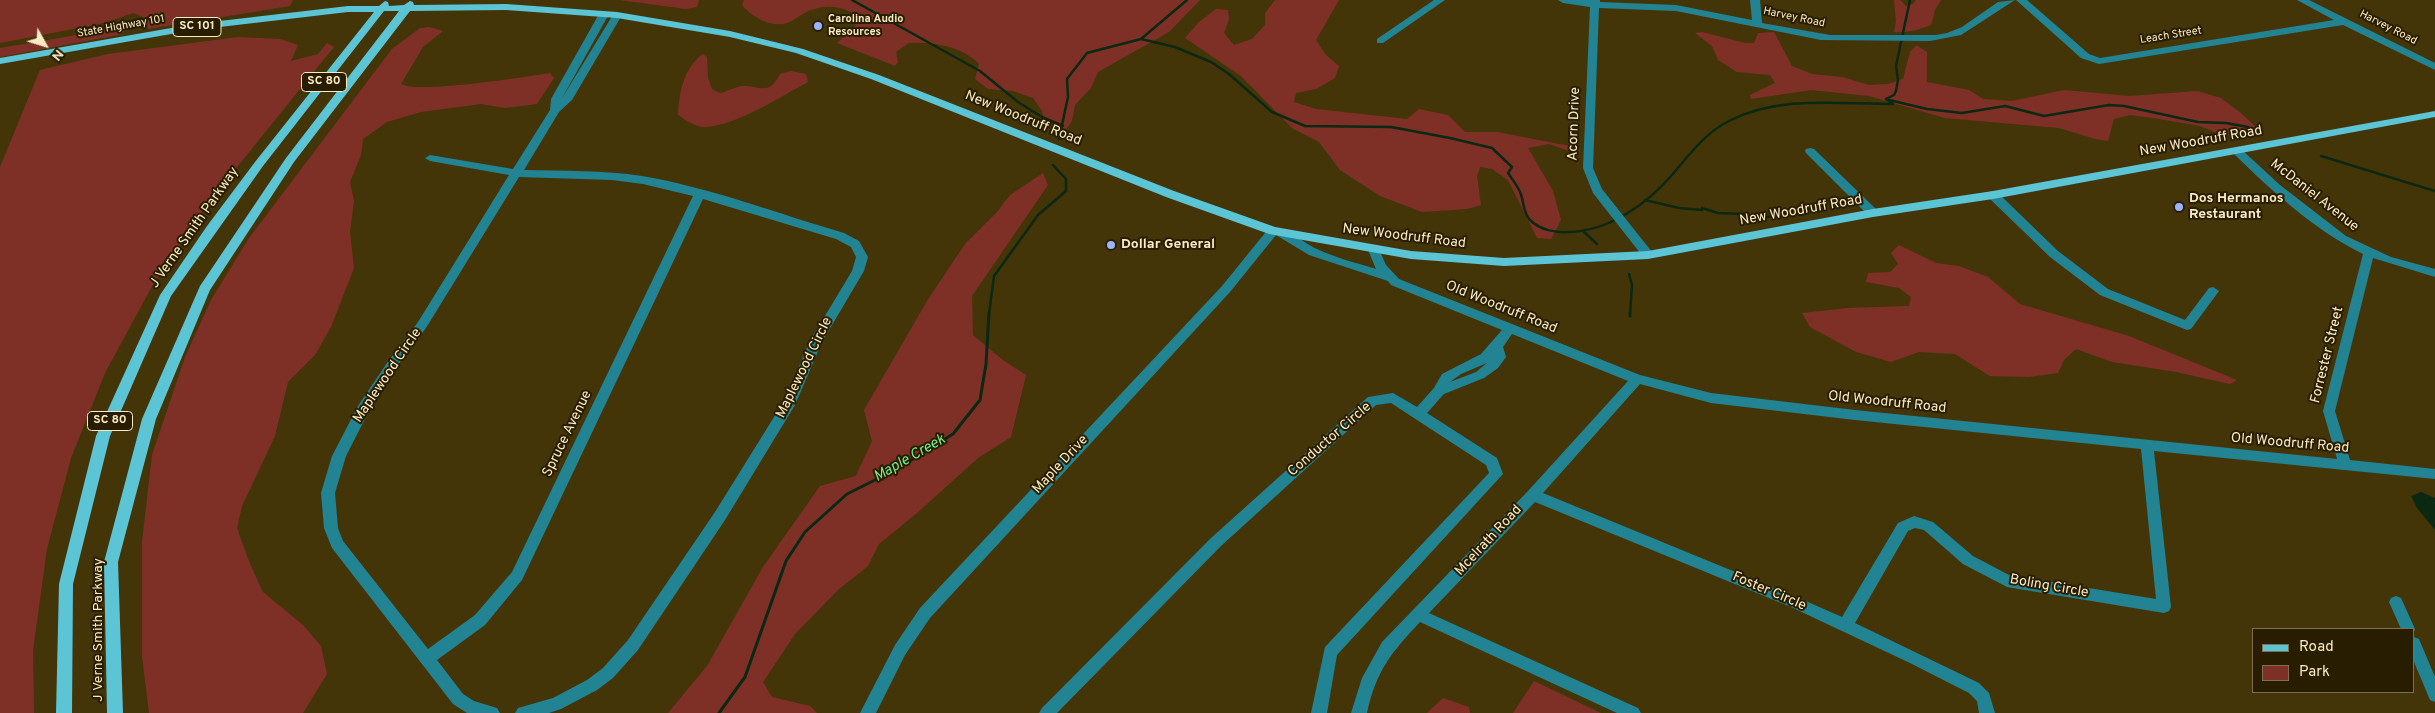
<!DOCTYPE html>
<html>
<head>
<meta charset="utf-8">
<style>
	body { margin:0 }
	#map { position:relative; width:2435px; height:713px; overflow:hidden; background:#443509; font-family:Overpass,sans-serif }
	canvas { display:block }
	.legend { position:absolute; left:2252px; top:628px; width:162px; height:65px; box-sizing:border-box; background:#291d00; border:1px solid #7d6f4f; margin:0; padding:6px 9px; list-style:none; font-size:15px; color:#faebc5 }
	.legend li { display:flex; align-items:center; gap:10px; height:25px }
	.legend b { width:25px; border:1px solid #7d6f4f }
	.north { position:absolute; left:20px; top:20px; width:50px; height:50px; -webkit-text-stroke:4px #291d00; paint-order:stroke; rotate:129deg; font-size:14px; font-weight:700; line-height:20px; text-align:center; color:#faebc5 }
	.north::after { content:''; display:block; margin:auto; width:18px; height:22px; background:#faebc5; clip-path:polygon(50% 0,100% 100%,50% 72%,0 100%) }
</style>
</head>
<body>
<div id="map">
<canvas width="2435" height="713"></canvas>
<ul class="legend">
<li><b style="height:6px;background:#5bc5d6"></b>Road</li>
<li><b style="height:14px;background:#7e3027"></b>Park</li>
</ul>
<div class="north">N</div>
</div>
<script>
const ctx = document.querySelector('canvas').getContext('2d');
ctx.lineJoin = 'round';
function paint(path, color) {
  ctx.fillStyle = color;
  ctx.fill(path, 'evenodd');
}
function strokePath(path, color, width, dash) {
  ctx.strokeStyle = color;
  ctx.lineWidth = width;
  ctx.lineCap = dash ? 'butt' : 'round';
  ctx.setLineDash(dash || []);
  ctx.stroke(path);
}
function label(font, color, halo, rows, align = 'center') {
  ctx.font = font + ' Overpass,sans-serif';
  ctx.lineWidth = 4;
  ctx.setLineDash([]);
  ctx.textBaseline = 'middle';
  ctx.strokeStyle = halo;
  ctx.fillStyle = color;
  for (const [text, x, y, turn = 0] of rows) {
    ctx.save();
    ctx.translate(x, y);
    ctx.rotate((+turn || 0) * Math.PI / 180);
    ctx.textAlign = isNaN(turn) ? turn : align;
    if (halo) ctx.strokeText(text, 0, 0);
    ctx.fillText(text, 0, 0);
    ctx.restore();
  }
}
paint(new Path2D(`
	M0,0h293l-3,6 -142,23 -5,-12 -10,-4 -29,10 -104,20z
	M619,0h80l-2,7 -11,2z
	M744,0h456l-31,32 -71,40 -7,16 -16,17 -3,16 -7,10h-7l-13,-6 -3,-14 -9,-13 -20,-7 -25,-2 -13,-10 4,-15c-17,-18 -46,-22 -70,-21l-13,9 2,10 -3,4 -58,-23 18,-17 3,-9c-13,-11 -31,-13 -47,-7 -9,3 -16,10 -24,13 -17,5 -35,-6 -45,-18z
	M1275,0h64l-23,40 10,15 13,11 -4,12 -19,11 -20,4 -2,9 22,7 91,10 12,-10 29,6 17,17h32l83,16 -1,6 -30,-10 -21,4 25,43 8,29 -10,19 -14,-1 -29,-58 -16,-11 -12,-2 -3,9 4,29 -14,4 -45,3 -42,-16 -40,-26 -21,-28 -27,-14 -51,-52 -56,-38 14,-16 17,-13 12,1 1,9 -5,14 10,12 18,-6 13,-14v-12z
	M1894,0h6l6,6 7,-2 3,-4h25l-6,10 -4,15c-13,5 -24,8 -37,7l2,-10z
	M124,23l6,1 2,3 -13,8 -119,22v-9l83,-14z
	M429,27l14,4 -20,16 -22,37c17,10 124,-7 149,-11l4,5 -17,26 -32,4 -24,-4 -60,8 -34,10 -24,17 -2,16 -11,27 4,19 -4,31 4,36 -23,59 -16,28 -27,27 -13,54 -33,70 -5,22 13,36 13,28 40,33 18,21 6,28 -24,39h-154l-7,-57v-114l10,-87 33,-98 26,-57 38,-62 143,-189 28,-21z
	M1702,32l43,11h9l4,-10 16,-1 18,34 20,8 30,3 27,8 19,-1 15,-5 7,-27 6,-7 11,7v30l42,8 14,9 29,2 52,-11 65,6 68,-5 24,7 20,15 19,18 -35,5 -25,-10 -47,-8 -23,-3 -16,4 -6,22 -13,-2 -36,-11 -114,-10 -76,-22 -58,-6 -60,9 -1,-4 25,-12 -5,-8 -33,-3 -19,-12 -6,-14 -17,-13z
	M238,37l42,2 18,6 -7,16 27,-7 9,-11 7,4 -126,156 -57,85 -46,85 -34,85 -24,91 -14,101 1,63h-34v-546l40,-97 68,-16z
	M703,54l4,3 1,21 4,11 8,4c7,-1 16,-7 23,-7 15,-1 26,11 37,-12l11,-3 15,3 2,8c-28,15 -71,43 -102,45 -10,1 -20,-7 -28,-12 1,-22 6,-48 25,-61z
	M1043,173l5,12 -76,111 1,39 31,26 22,14 -15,62 -33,21 -61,55 -38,31 -11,22 -30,24 -43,44 -32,48 9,15 38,9 7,7h-149l39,-47 56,-99 57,-81 36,-10 16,-35 -8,-31 63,-109 38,-57 32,-32 13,-17z
	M1899,245l37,18 23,3 29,11 32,27 109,32 108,44 -7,4 -54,-12 -64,-10 -36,-13 -12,11 -6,13 -29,4 -39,-1 -35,-22 -36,-2 -28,10 -35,-10 -46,-25 -8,-14 46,-5 61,-2 2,-9 -12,-9 -33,-6 2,-9 22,-1 8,-8 -7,-11z
	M1534,681l67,32h-88z
	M1443,698l26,9 1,6h-43z`), '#7e3027');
paint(new Path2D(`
	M2421,492l14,6v32l-18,-22 -6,-12z`), '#0b2812');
strokePath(new Path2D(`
	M852,0l128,71 38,31 24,15 21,9
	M1141,39l34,8 36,15 18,12 43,38 33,14 86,1 59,11 42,10 20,19 -4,6c4,6 9,12 12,19 4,9 3,21 10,28 10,10 26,13 39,12 40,-1 78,-28 103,-57 17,-20 33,-42 57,-54 51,-26 109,-17 164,-17l-7,-5
	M1886,99l8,-4 2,-4 2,-11 -2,-14 14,-66
	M1889,100l38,9 35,4 43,-7 39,10 65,-11 15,1 74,16 28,1 22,4
	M1059,139l9,-42 -1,-18 20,-26 54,-14 46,-39
	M2321,156l114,35
	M1645,200l34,8 23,2v-2l16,5 26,1 11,5 31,-5
	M1583,231l14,13
	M1629,274l3,11 -2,29
	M989,314l5,-38 44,-61 28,-24v-12l-13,-14`), '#0b2812', 2.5);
strokePath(new Path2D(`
	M1630,316v-3
	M719,713l26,-36 41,-116 19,-29 42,-38 50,-25 56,-35 27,-34 6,-36 3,-51`), '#0b2812', 3);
paint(new Path2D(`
	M1434,0h11l-62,43h-6v-4z
	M1558,0h42v2l76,3 76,15 -2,-20h10l2,23 68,12h106l11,-2 15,-6 36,-25 17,-2 -54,35 -31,6 -109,-1 -145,-29 -77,-3 -6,160 9,21 50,63 2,3 -2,3h-8l-51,-65 -10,-25 7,-161 -27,-4z
	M2016,0h11l62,54 11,4 234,-38 -37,-20h12l126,63v7l-92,-45 -244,39 -18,-6z
	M604,11l5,3 -48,86 53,-87 3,-1 5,3 -50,85 -13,12 -35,58c39,1 79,0 118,6 66,11 137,38 202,57l15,8 9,16 -4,14 -42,71 -27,63 -70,115 -87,130 -25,28 -16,12 -36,19 -12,4h-34l3,-5 35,-10 34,-18 16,-12 25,-28 87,-128 69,-111 26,-60 42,-70 4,-14 -5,-10 -15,-8 -133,-40 -181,381 -37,45 -48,35 26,34 11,7 23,7 3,5h-33l-14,-9 -121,-156 -8,-20 -3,-35 11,-37 26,-50 29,-43 31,-41 91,-147 -79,-14 -5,-3 5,-3 83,14 37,-59 1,-11 48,-85zM519,177l93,3 31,4 50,12 -181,376 -37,43 -47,34 -85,-108 -5,-13 -3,-35 11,-37 22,-43 27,-44 31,-41z
	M1810,148l4,1 63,61 2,3 -2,3h-8l-63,-63 -1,-2 1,-2z
	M2237,148l4,1 39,36 66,51 45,21 44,12v8l-62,-19 -38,153 15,49 85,9v10l-281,-28 17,156 -2,4 -5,2 -157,-26 -44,-23 -39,-34 -9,-2 -7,3 -53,92 124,60 10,10 6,20h-16l-2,-12 -8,-8 -59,-30 -119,-56 -256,-105 -106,111 209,95 3,5h-24l-197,-91c-29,31 -44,49 -53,91h-16l11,-35 20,-36 146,-151 100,-110 -116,-47 -9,13 3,10 -8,11 -14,10 -40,16 -17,19 70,45 6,16 -166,181 -10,58h-16l14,-66 164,-174 -3,-8 -95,-62 -15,2 -155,141 -164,167h-18l3,-5 169,-170 157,-141 25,-4 24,14 17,-19 8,-14 39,-20 21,-24 -111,-45 -3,-4 -79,-26 -33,-20 -46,57 -300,326 -25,37 -29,58h-16l35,-68 25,-37 302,-322 47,-58c16,-4 34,15 48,21 19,9 40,14 59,20l-8,-19 2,-3h8l8,18 13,14 241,96 71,18 144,17 482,49 -14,-48 40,-157c-49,-24 -91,-63 -130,-101l-1,-2 1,-2zM1487,363l-11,9 -26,10 11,-8zM1640,384l71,19 144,17 286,29 15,150 -147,-24 -36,-19 -40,-34 -19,-6 -16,7 -56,94 -41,-18 -258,-106z
	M1993,191l4,1 61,59 50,38 77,31 24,-32 4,-1 6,4 -28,38 -4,1 -87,-35 -50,-38 -61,-59 -2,-3 2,-3z
	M2396,596l5,2 14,31 -1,3v-3h-13l-12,-27 2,-4z
	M2414,637l5,2 16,38v25l-5,-2 -16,-38z`), '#228492');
paint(new Path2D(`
	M385,1l3,1 1,4 15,-1 6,-4 3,1 1,3 92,-1 111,8 113,19 73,18 76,26 295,116 101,36 136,24 93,7 144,-7 225,-42 120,-18 442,-80v6l-442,82 -120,18 -225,42 -144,7 -93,-7 -142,-25 -103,-37 -295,-118 -75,-26 -66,-16 -113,-19 -111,-8 -96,1 -116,151 -84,128 -54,129 -38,143 5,151h-16l-3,-151 38,-143 58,-133 86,-128 113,-147h-15l-121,155 -92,130 -61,140 -37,148 -1,129h-16l3,-129 37,-148 64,-141 47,-69 48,-64 119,-150h-26l-154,18 -194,34v-6l194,-34 154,-18h31z`), '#5bc5d6');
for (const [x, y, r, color] of [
	[818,26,5,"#9bb4fd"],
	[2179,207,5,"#9bb4fd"],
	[1111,245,5,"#9bb4fd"]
]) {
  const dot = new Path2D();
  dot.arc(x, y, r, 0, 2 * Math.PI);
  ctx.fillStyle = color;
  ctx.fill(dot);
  strokePath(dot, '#291d00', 2);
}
label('11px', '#faebc5', '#291d00', [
	["Harvey Road",1794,18,12],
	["State Highway 101",121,27,-10],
	["Harvey Road",2388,28,27],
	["Leach Street",2171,36,-9]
]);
label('bold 11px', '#faebc5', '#291d00', [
	["Carolina Audio",828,20],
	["Resources",828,33]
], 'left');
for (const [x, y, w] of [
	[197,27,48],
	[324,82,45],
	[110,421,45]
]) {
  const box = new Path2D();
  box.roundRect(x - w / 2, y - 9.5, w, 19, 4);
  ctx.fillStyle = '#291d00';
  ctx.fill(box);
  strokePath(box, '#faebc5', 1);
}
label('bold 12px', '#faebc5', null, [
	["SC 101",197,27],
	["SC 80",324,82],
	["SC 80",110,421]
]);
label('14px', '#faebc5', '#291d00', [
	["New Woodruff Road",1023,119,22],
	["Acorn Drive",1575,124,-88],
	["New Woodruff Road",2201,142,-10],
	["McDaniel Avenue",2314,196,38],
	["New Woodruff Road",1801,211,-10],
	["J Verne Smith Parkway",195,228,-55],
	["New Woodruff Road",1404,237,7],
	["Old Woodruff Road",1501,308,22],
	["Forrester Street",2328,355,-76],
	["Maplewood Circle",805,368,-64],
	["Maplewood Circle",388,376,-56],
	["Old Woodruff Road",1887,403,6],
	["Spruce Avenue",568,434,-64],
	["Conductor Circle",1330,440,-41],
	["Old Woodruff Road",2290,444,5],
	["Maple Drive",1061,465,-47],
	["Mcelrath Road",1489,541,-47],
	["Boling Circle",2049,587,10],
	["Foster Circle",1769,592,23],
	["J Verne Smith Parkway",99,630,-90]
]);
label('bold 14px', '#faebc5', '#291d00', [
	["Dos Hermanos",2189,199],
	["Restaurant",2189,215],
	["Dollar General",1121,245]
], 'left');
label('italic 15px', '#74ea8f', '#291d00', [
	["Maple Creek",910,459,-30]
]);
</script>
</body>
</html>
